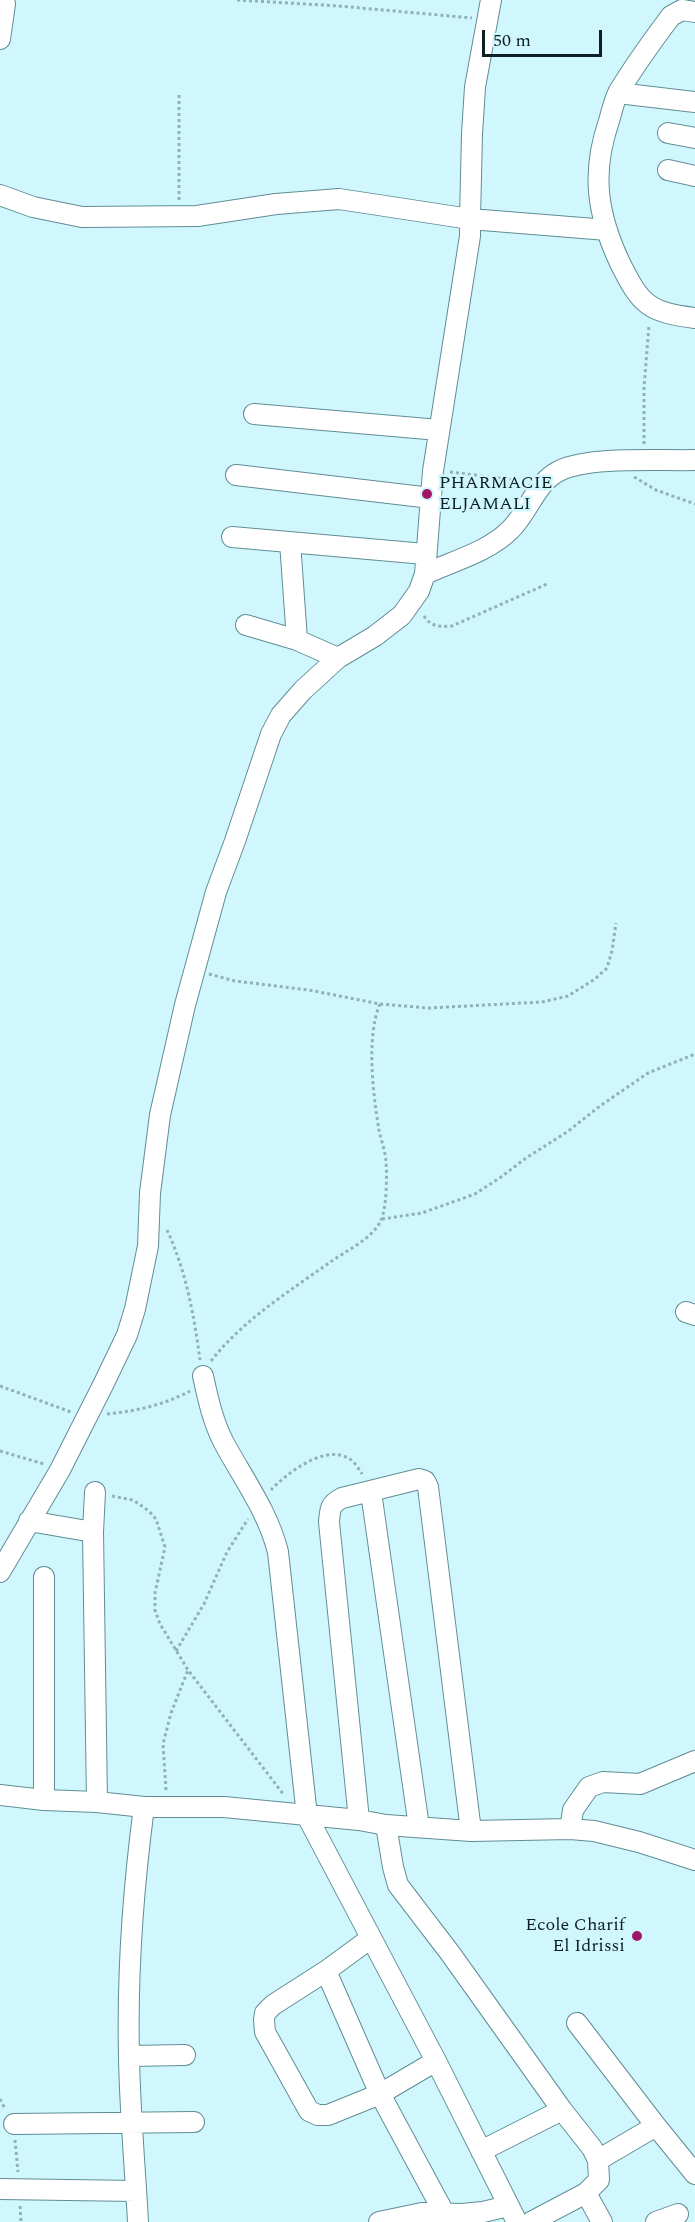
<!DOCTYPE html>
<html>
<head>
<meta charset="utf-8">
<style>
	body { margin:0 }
	#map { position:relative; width:695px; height:2222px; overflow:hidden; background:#d1f7fe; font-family:Spectral,serif }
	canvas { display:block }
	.scale { position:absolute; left:482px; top:30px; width:120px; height:27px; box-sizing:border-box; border:3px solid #0e2023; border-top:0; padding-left:8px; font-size:18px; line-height:21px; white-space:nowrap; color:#0e2023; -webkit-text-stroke:4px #d1f7fe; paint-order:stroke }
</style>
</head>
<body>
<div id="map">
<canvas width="695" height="2222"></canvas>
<div class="scale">50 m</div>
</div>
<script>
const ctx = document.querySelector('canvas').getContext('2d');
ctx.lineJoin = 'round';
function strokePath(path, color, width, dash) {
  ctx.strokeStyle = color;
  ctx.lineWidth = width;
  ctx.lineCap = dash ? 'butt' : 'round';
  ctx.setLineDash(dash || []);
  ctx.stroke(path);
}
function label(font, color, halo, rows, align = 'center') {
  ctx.font = font + ' Spectral,serif';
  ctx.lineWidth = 5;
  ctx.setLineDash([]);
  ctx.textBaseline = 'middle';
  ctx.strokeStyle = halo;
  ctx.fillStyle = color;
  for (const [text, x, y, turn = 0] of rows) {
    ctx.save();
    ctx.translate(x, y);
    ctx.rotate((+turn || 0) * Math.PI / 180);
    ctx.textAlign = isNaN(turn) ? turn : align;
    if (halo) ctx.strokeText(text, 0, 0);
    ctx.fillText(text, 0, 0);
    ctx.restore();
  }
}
const street = new Path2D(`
	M695,12l-13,-2 -11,6c-18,24 -36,49 -52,75 -5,9 -7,20 -10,30 -18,52 -12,93 11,142 21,42 28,49 75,55
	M0,39l5,-35
	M618,93l77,9
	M668,133l27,5
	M668,170l27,6
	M0,195l33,12 49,10 115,-1 79,-12 63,-5 131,20 2,-85 3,-47 16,-87
	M254,414l185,16
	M236,475l195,23
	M232,537l193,17
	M290,542l7,98
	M425,574c28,-13 63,-22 85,-44 18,-17 26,-48 49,-59 30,-15 101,-10 136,-11
	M246,625l51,15 41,18
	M686,1312l9,3
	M203,1376c5,23 10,46 21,67 20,37 44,69 54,109l29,264 129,245 81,161
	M371,1492l48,335
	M29,1521l64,11 2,-40
	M93,1532l4,270
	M0,1572l60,-102 44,-87 23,-48 8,-26 13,-63 2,-53 10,-78 25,-110 31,-113 19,-51 36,-107 10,-19 22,-25 35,-32 37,-22 27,-21 17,-24 6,-17 8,-103 37,-235v-17l137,11
	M0,1795l44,5 53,2 47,5h80l135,13 27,5 85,6 99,-2 24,2 45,11 56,18
	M44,1800v-223
	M359,1820l-30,-298c1,-13 1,-18 13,-24l77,-19 6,2 3,6 43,344
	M386,1825l7,42 5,18 52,68 112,157 30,38 6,12 1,20 -13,13
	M570,1829l3,-19 16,-23 14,-5 37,2 55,-23
	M371,1938l-45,33 -53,34 -8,8 -1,7 1,12 44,79 9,4h10l52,-21 56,-33
	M326,1971l54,123 69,128
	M577,2023l79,103 39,48
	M129,2056l56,-1
	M14,2124l180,-2
	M481,2151l81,-41
	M598,2160l58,-34
	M0,2189l136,2
	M138,2222c-3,-55 -8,-110 -9,-164 -2,-84 4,-168 15,-251
	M379,2222l43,-9 40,1 21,-2 25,-6
	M531,2222l55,-29 16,29
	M656,2222l22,-8`);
strokePath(street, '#608d95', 22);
strokePath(new Path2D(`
	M237,0l102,6 133,12
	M179,200v-106
	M644,444v-56l5,-63
	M450,472l74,9
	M634,477l22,13 39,14
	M424,616c7,11 16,11 28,10l95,-42
	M209,974l26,7 74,9 71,14 49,4 113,-6 26,-6 27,-17 12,-11 5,-17 4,-28
	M382,1219l40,-6 53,-19 26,-17 25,-19 41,-26 33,-26 48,-33 47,-19
	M167,1230c19,41 27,85 33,130
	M211,1361c31,-40 77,-69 118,-98 16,-12 44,-24 52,-43 6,-13 6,-45 5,-59 -1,-11 -5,-21 -7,-31 -6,-35 -13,-94 1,-126
	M0,1386l71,26
	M107,1414c29,-3 57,-9 83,-23
	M0,1451l44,13
	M271,1490c15,-16 51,-44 75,-33 8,3 12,11 16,17
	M112,1496l21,4 16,11 7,8 9,28 -10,46v17l5,14 28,46 96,125
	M176,1651l28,-47 23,-52 21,-33
	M166,1790l-3,-46 8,-31 17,-43
	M0,2099l5,10
	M15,2140l3,32
	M20,2206l1,16`), '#92b1b7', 3, [3, 3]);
strokePath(street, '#fff', 20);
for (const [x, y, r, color] of [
	[427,494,6,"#9e1666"],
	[637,1936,6,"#9e1666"]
]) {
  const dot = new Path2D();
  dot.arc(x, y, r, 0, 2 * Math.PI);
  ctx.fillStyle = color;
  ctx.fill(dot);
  strokePath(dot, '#d1f7fe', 2);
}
label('18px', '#0e2023', '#d1f7fe', [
	["PHARMACIE",439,484],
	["ELJAMALI",439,505],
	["Ecole Charif",625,1926,"right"],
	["El Idrissi",625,1947,"right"]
], 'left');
</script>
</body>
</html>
